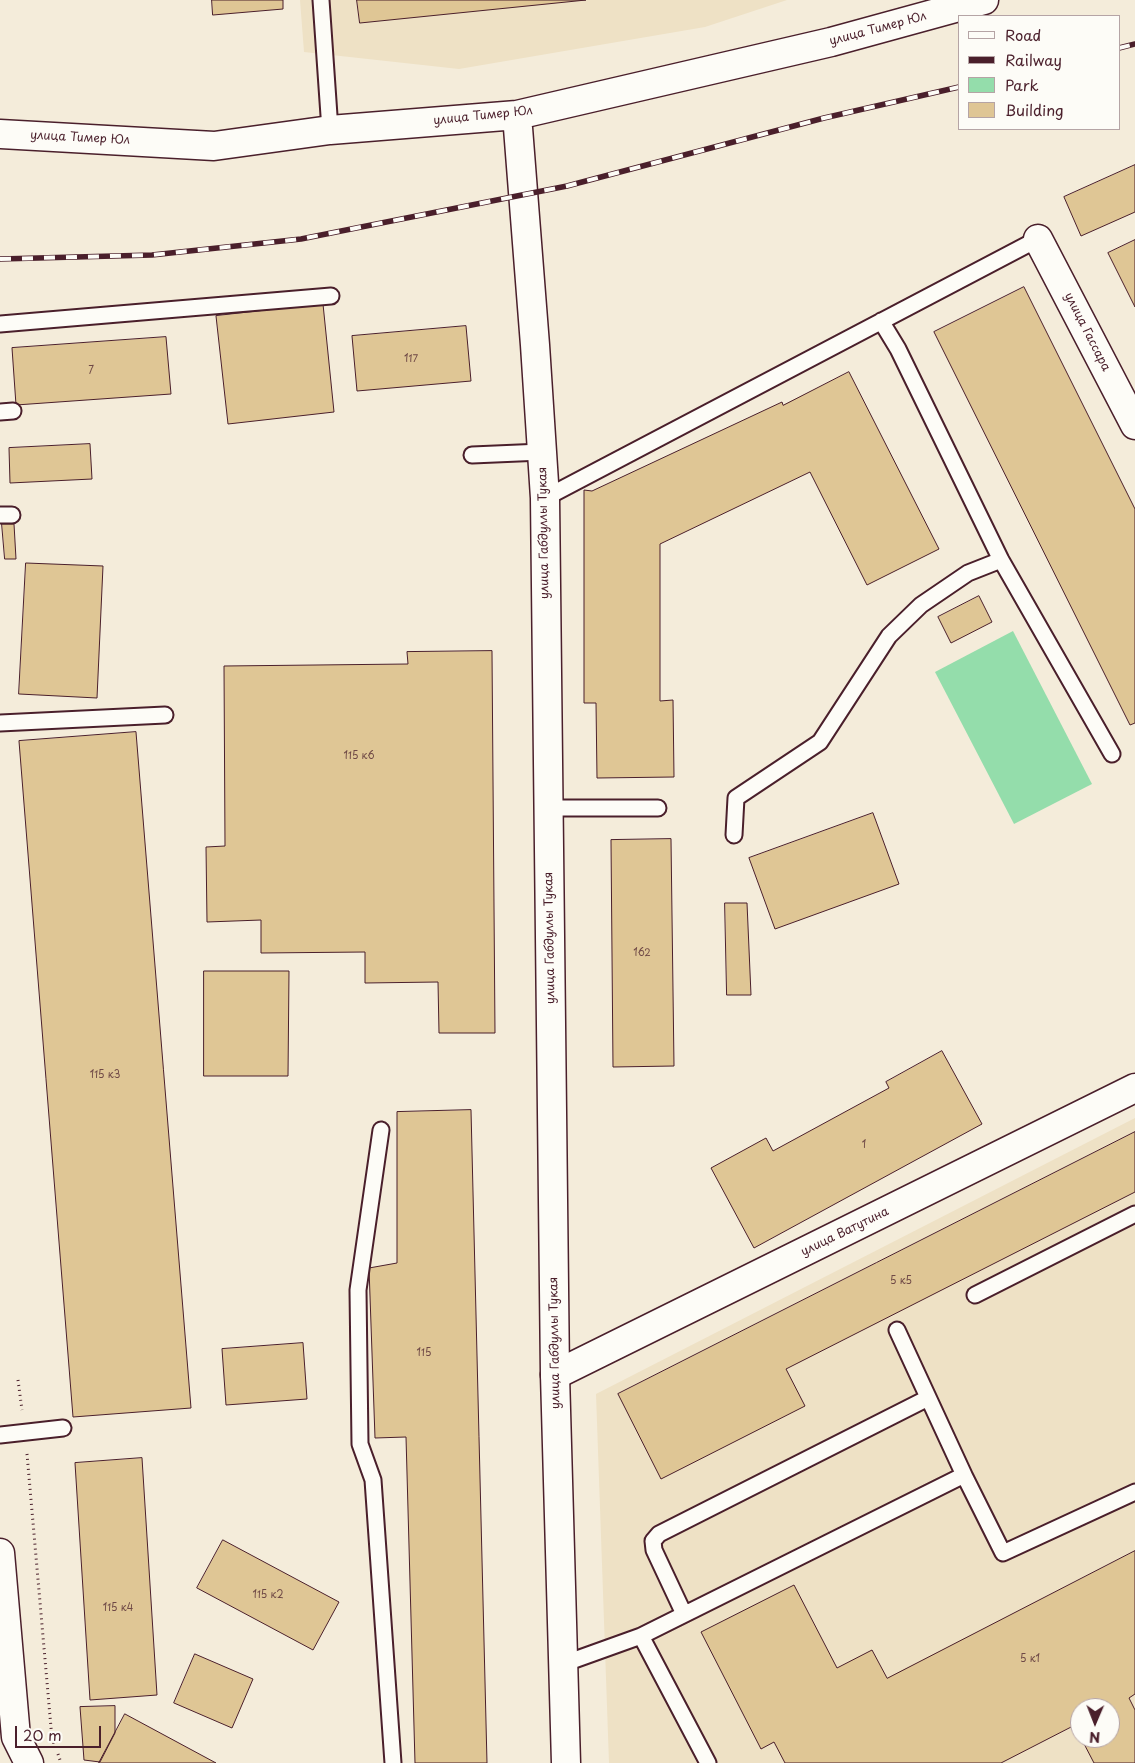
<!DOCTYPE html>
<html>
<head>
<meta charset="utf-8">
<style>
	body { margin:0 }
	#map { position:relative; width:1135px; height:1763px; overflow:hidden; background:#f4ecda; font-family:"Playpen Sans",sans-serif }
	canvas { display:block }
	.legend { position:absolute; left:958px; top:15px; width:162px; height:115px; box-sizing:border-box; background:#fdfcf7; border:1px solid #b5a4a5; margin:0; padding:6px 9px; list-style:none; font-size:15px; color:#4a1f2b }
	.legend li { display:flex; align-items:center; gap:10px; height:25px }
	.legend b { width:25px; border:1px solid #b5a4a5 }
	.north { position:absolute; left:1070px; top:1698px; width:50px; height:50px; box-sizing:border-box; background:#fdfcf7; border:1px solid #b5a4a5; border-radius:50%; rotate:181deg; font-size:14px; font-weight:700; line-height:20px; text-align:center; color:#4a1f2b }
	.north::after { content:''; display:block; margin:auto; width:18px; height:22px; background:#4a1f2b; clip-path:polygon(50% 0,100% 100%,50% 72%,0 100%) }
	.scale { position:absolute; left:15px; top:1726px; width:86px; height:22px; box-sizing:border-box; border:2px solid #4a1f2b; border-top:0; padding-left:6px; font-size:15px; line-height:18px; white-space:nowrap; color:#4a1f2b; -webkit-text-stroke:4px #fdfcf7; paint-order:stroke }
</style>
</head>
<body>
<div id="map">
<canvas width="1135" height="1763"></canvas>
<ul class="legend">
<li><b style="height:6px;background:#fdfcf7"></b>Road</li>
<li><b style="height:6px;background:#4a1f2b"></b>Railway</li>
<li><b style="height:14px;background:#94ddab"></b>Park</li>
<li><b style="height:14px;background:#dfc695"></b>Building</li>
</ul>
<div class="north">N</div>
<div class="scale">20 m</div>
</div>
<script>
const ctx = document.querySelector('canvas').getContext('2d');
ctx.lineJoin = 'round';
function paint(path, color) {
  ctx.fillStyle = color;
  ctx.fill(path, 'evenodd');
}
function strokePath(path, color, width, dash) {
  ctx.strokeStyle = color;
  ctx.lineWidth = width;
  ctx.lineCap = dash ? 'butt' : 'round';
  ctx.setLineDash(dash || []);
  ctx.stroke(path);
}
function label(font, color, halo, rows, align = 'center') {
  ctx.font = font + ' "Playpen Sans",sans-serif';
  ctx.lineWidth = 4.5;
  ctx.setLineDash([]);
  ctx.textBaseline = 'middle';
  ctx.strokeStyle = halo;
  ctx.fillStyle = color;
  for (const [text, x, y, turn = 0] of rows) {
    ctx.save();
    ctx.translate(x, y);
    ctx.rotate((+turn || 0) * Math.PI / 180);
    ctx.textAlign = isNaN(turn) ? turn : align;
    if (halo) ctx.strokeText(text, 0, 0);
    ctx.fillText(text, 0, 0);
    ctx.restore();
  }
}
paint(new Path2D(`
	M300,0h487l-82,27 -246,42 -155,-17z
	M1135,1118v645h-526l-13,-369zM1080,1708h30v30h-30z`), '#eee1c5');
paint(new Path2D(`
	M1013,631l79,153 -78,40 -79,-152z`), '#94ddab');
const building = new Path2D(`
	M212,0h71v9l-70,6z
	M357,0h229l-226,23z
	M1135,165v47l-54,24 -17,-39z
	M1135,240v67l-27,-54z
	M1024,287l111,222v214l-5,2 -196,-393z
	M323,304l11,108 -106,12 -12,-108z
	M466,326l5,55 -114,10 -5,-55z
	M166,337l5,57 -155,11 -4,-57z
	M849,372l90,177 -72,36 -57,-113 -150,72v157l13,-1 1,77 -77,1 -1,-75h-12v-213l8,1 190,-89 1,3z
	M90,444l2,35 -82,4 -1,-35z
	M2,524h12l2,35h-11z
	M26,563l77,3 -6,132 -78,-4z
	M979,596l13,26 -41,21 -13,-26z
	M492,651l3,382h-56l-1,-51 -73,1v-31l-104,1v-33l-54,2 -1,-75 19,-1 -1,-180 184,-2 -1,-12z
	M136,732l55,676 -118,9 -54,-676z
	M873,813l26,71 -124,45 -26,-71z
	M671,839l3,227 -61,1 -2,-227z
	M725,903h22l4,92h-24z
	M204,971h85l-1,105h-84z
	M942,1051l40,73 -228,124 -43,-80 55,-30 7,13 116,-63 -3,-6z
	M471,1110l16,653h-72l-9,-326 -31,1 -6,-170 28,-5v-151z
	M1135,1132v60l-349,177 19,37 -144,73 -43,-85z
	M303,1343l4,56 -81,6 -4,-56z
	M142,1458l15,237 -67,5 -15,-237z
	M223,1540l116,62 -26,48 -116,-62z
	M1135,1551v143l-6,4 6,12v53h-41l-13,-25h29v-30h-30v28l-5,-11 -74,38h-216l-11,-21 -13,7 -60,-117 93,-47 43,83 35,-18 15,28z
	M195,1654l58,25 -21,49 -58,-25z
	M115,1706v27l-15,29 -16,-2 -4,-53z
	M125,1714l91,49h-117z`);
paint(building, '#dfc695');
strokePath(building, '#4a1f2b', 1);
const lane = new Path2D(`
	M321,0l9,130
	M881,321l17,28 103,211 111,194
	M0,324l331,-28
	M0,412l13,-1
	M472,455l70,-3
	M545,498l493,-259
	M0,515h12
	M0,723l165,-8
	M548,808h110
	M734,835l2,-37 84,-56 69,-106 32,-31 47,-32 33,-13
	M381,1130l-23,160 2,154 13,36 20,283
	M975,1295l160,-81
	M897,1330l67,145
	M0,1435l63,-7
	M684,1614l-30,-64 -1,-9 6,-7 269,-136
	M641,1636l67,127
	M563,1664l78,-28 323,-161 39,78 132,-61`);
const street = new Path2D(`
	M1038,239l97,186
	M555,1375l580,-287`);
const secondary = new Path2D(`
	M517,115l18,230 10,153 10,877 11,388
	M0,134l214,12 116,-16 187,-15 314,-73 153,-42
	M0,1553l16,184 13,26`);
strokePath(lane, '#4a1f2b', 19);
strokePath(street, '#4a1f2b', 31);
strokePath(secondary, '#4a1f2b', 31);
strokePath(new Path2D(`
	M18,1380l4,30
	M27,1454l25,285 3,7
	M58,1754l3,9`), '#4a1f2b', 3, [1, 4]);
strokePath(lane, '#fdfcf7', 15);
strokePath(street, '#fdfcf7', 28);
strokePath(secondary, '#fdfcf7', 28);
const rail = new Path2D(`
	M1119,48l16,-4
	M0,259l152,-4 149,-16 266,-53 257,-68 135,-31`);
strokePath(rail, '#4a1f2b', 5.5);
strokePath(rail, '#fdfcf7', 4, [11]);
label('10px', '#6f4946', null, [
	["117",411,359],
	["7",91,371],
	["115 к6",359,756],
	["162",642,953],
	["115 к3",105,1075],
	["1",864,1145],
	["5 к5",901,1281],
	["115",424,1353],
	["115 к2",268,1595],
	["115 к4",118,1608],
	["5 к1",1030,1659]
]);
label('12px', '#4a1f2b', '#fdfcf7', [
	["улица Тимер Юл",878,29,-15],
	["улица Тимер Юл",483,116,-6],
	["улица Тимер Юл",80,138,3],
	["улица Гассара",1087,332,63],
	["улица Габдуллы Тукая",544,533,-91],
	["улица Габдуллы Тукая",550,938,-91],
	["улица Ватутина",845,1232,-26],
	["улица Габдуллы Тукая",555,1343,-91]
]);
</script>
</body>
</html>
